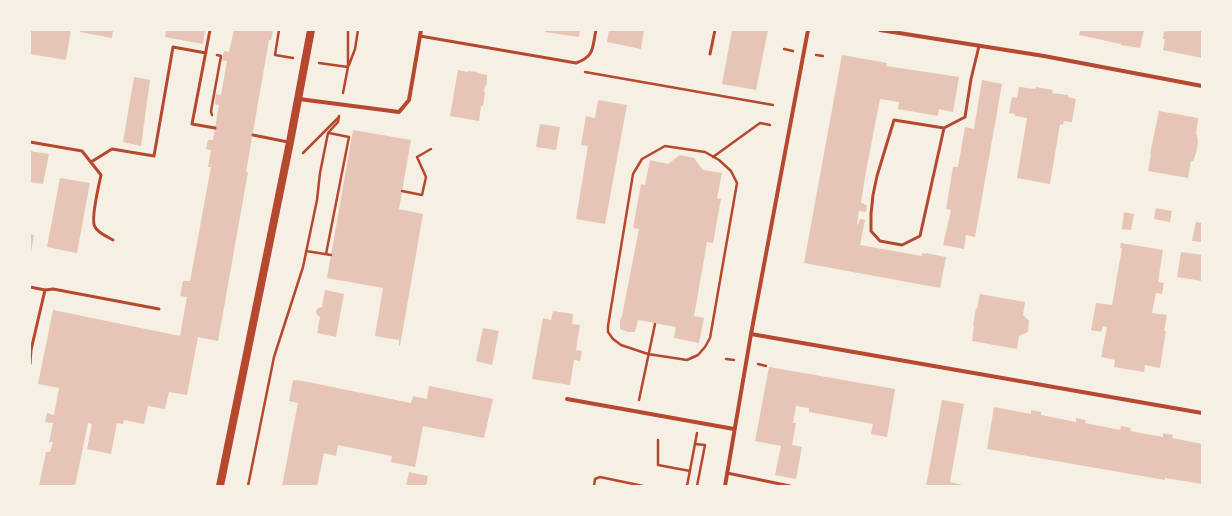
<!DOCTYPE html>
<html>
<head>
<meta charset="utf-8">
<style>
	body { margin:0 }
	#map { position:relative; width:1232px; height:516px; overflow:hidden; background:#f6efe4; font-family:"Nunito Sans",sans-serif }
	canvas { display:block }
	.frame { position:absolute; inset:0; border:31px solid #f6efe4; pointer-events:none }
</style>
</head>
<body>
<div id="map">
<canvas width="1232" height="516"></canvas>
<div class="frame"></div>
</div>
<script>
const c = document.querySelector('canvas').getContext('2d');
c.lineJoin = 'round';
function paint(path, color) {
  c.fillStyle = color;
  c.fill(path, 'evenodd');
}
function trace(path, color, width, dash) {
  c.strokeStyle = color;
  c.lineWidth = width;
  c.lineCap = dash ? 'butt' : 'round';
  c.setLineDash(dash || []);
  c.stroke(path);
}
paint(new Path2D(`
	M30,30H71L66,60L30,54Z
	M81,30H113L112,38L80,32Z
	M166,30H205L203,44L165,37Z
	M234,30H273L271,40H269L246,172H248L218,341L198,337L187,395L169,392L165,409L148,406L144,424L124,420L123,424L117,423L111,454L87,449L92,424L88,423L75,486H39L46,452H50L53,442H49L53,423L45,422L47,413L54,415L59,388L38,384L53,310L180,336L187,297L180,296L183,281H190L211,167H208L211,150L206,149L208,140H213L219,105L215,104L216,94L221,95L227,61L222,60L224,51L229,52Z
	M545,30H580L579,37L545,32Z
	M609,30H644L641,49L607,42Z
	M732,30H768L756,90L722,84Z
	M1080,30H1144L1140,48L1121,45L1123,37L1121,44L1079,35Z
	M1167,30H1202V58L1163,50L1165,39H1163L1164,31L1166,32Z
	M842,55L887,63L886,66L959,77L953,112L939,109L938,116L898,109L899,102L880,99L866,171L861,203L867,205L866,212L859,211L857,224L858,225L860,219L865,220L860,245L922,256V253L926,254V253L946,257L940,288L804,263Z
	M458,70L468,72V71L477,72V73L487,75V84L485,86L484,92H485L483,106H481L479,121L450,116Z
	M134,77L150,80L141,146L123,142Z
	M982,80L1002,84L975,237L966,235L964,249L943,245L951,210L946,209L953,167H958L965,127L974,129Z
	M1019,87L1035,89L1036,87L1053,90L1052,93L1068,95V97L1076,99L1072,122L1064,121L1063,125L1060,124L1050,184L1017,178L1027,118L1015,116V114L1009,113L1012,97L1017,98Z
	M598,100L627,105L605,224L576,219L588,146L581,145L586,116L595,118Z
	M1159,111L1198,118L1196,135H1197L1198,141L1197,149L1195,156L1193,161H1191L1188,178L1148,171L1151,154H1150Z
	M540,124L560,127L556,150L536,147Z
	M353,130L411,140L399,209L423,214L400,346L399,345V340L375,336L383,288L327,278Z
	M30,151L49,154L43,184L30,182Z
	M680,155L694,158L703,170L722,173L717,198L721,199L713,243L707,242L694,316L704,318L699,343L674,338L676,327L638,320L635,332H628L620,329V321L622,316L639,229L633,228L641,184L645,185L650,160L668,164Z
	M60,178L90,183L77,253L47,247Z
	M1156,208L1172,211L1170,222L1154,219Z
	M1124,212L1134,214L1131,230L1122,229Z
	M1196,222L1202,223V242L1192,241Z
	M30,234L34,235L31,252H30Z
	M1121,243L1163,250L1158,282L1164,283L1162,294L1156,293L1152,313L1167,315L1164,331H1166L1160,368L1145,365L1144,372L1114,367L1115,360L1101,357L1107,327L1103,326L1101,332L1091,330L1096,303L1112,305L1122,248H1120Z
	M1181,252L1202,255V281L1177,277Z
	M325,290L344,294L336,337L317,333L320,317L317,315L316,311L318,308L322,307Z
	M980,294L1025,302L1023,315L1029,321L1028,332L1019,336L1017,349L972,341L974,326H973L976,308L977,309Z
	M553,311L573,314L572,324L580,325L576,350L582,351L580,361L574,360L570,385L532,379L543,318L551,320Z
	M483,328L499,331L492,365L476,361Z
	M769,367L895,389L887,437L871,434L873,424L809,412V408L796,406L793,423H796L792,445L802,447L796,479L775,475L781,446L755,441Z
	M293,380L303,381L411,403L413,396L427,399L429,386L493,399L484,438L423,426L415,467L391,462L392,456L338,445L336,456L324,453L317,486H282L298,403L289,401Z
	M942,400L964,404L950,482L967,486H926Z
	M994,407L1031,414V410L1041,412V415L1076,422V418L1086,420L1085,423L1120,430L1121,426L1131,428L1130,431L1163,437V433L1173,435L1172,438L1202,444V484L1165,478V480L987,449Z
	M409,472L428,476L426,486H406Z`), '#e6c5b7');
trace(new Path2D(`
	M279,30L275,55L293,58
	M784,49L793,51
	M816,55L823,56
	M319,63L348,67
	M349,65L355,49L358,30
	M585,72L773,105
	M343,93L348,67V30
	M212,115L211,111L221,56L217,55
	M665,146L705,152L719,160L731,171L737,183L710,338L705,347L698,355L687,360L648,354L621,345L613,339L608,332V326L633,174L642,159Z
	M303,153L339,117
	M713,157L760,123L770,125
	M402,191L422,195L426,177L417,157L431,149
	M306,251L331,255
	M326,254L349,137L329,133
	M726,359L734,360
	M758,364L766,366
	M639,400L655,324
	M658,440V465L690,471
	M695,444L705,445L697,486
	M248,486L274,357L303,267L317,200L320,173L328,133L338,122L339,116
	M594,486L595,479L600,477L643,486
	M687,486L697,433`), '#b5482f', 2.5);
trace(new Path2D(`
	M210,30L192,124L215,128
	M420,36L576,63C595,56 592,48 596,30
	M710,54L715,30
	M944,128L920,236L902,245L880,241L871,231V214L873,195L877,176L894,120L944,128L965,117L971,79L979,46
	M253,135L288,142
	M30,142L82,151L101,175C99,185 90,220 95,227C98,233 106,236 113,240
	M91,162L112,149L154,156L173,47L206,53
	M30,287L45,290L31,350L30,364
	M45,290L53,289L159,309
	M727,473L790,486`), '#b5482f', 3);
trace(new Path2D(`
	M880,30L1044,56L1202,86
	M299,99L399,112L409,100L421,30
	M751,334L1202,413
	M567,399L734,429
	M725,486L751,334L808,30`), '#b5482f', 4);
trace(new Path2D(`
	M220,486L290,142L311,30`), '#b5482f', 8);
</script>
</body>
</html>
